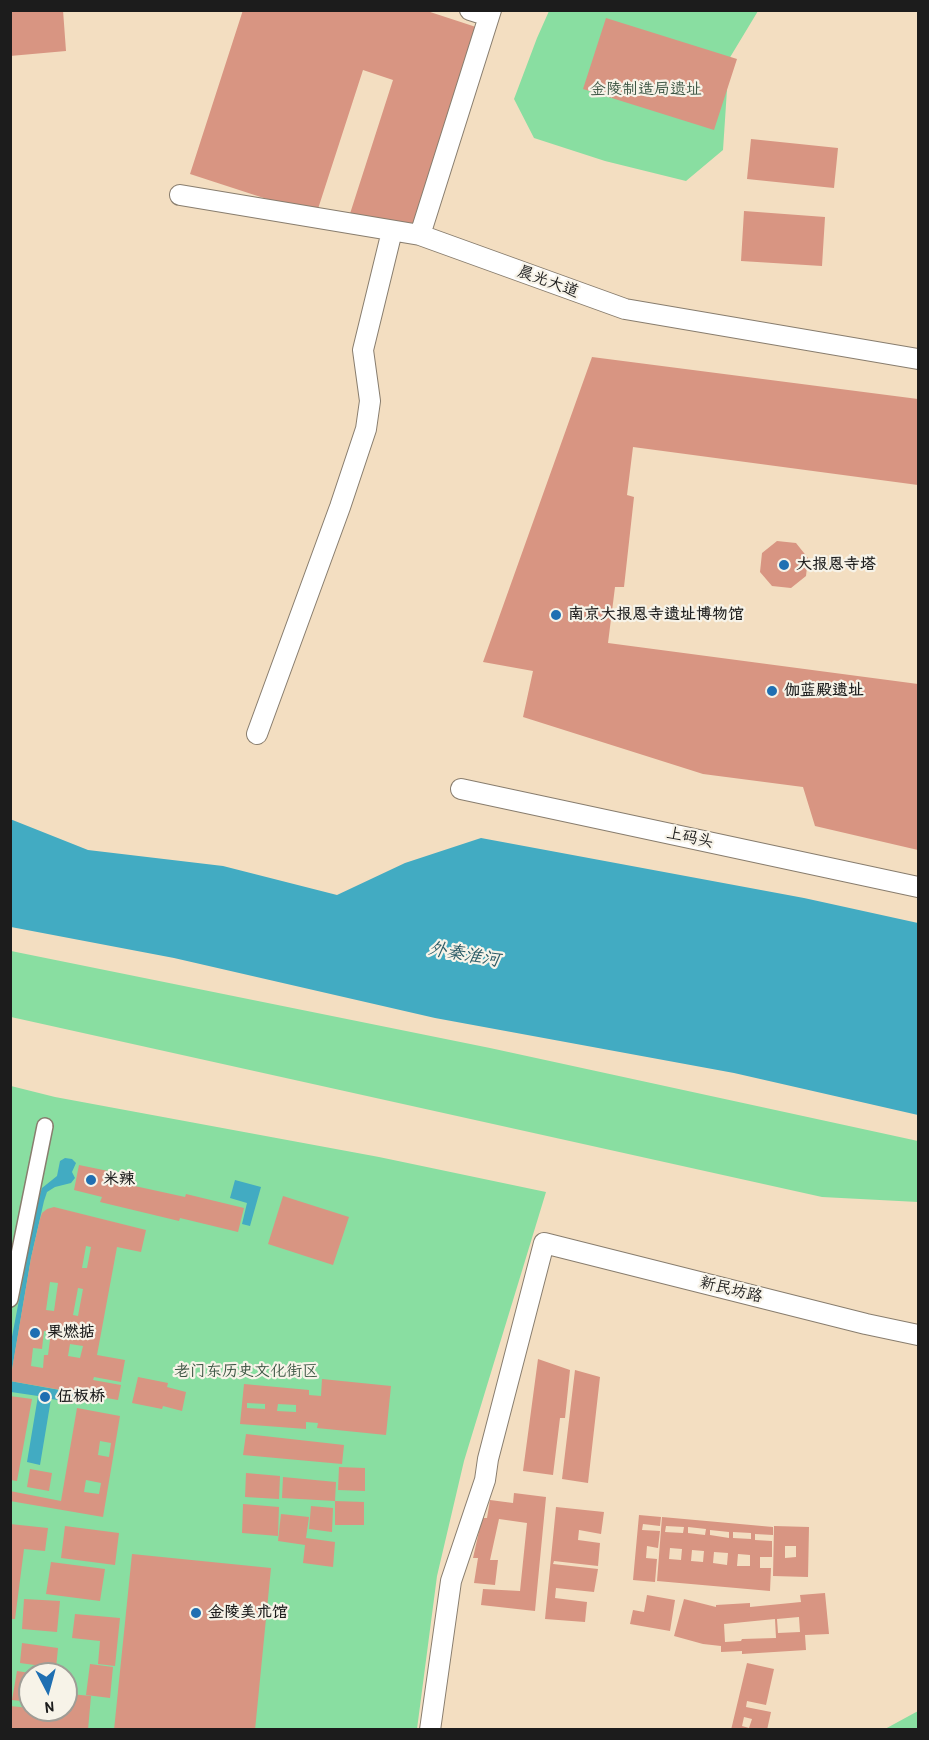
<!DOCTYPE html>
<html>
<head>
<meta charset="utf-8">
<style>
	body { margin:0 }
	#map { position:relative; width:929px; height:1740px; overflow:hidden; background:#f3dec1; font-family:"Patrick Hand",sans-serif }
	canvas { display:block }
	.frame { position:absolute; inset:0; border:12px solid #1c1c1c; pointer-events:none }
	.north { position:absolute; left:18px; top:1662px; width:60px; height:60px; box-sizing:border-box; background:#f7f3e8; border:2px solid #9f9d96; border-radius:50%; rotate:174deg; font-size:16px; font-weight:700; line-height:24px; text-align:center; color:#1c1c1c }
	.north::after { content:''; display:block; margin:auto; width:21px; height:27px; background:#1f6fb2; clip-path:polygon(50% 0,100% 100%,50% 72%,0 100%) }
</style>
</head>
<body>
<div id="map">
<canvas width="929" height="1740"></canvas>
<div class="frame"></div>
<div class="north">N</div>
</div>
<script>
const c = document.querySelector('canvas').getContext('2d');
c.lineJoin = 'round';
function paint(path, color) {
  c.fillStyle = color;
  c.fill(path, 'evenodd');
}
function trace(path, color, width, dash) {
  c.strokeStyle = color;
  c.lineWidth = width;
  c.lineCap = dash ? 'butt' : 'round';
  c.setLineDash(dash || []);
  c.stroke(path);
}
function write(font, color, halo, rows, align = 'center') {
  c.font = font + ' "Patrick Hand","LXGW WenKai TC",sans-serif';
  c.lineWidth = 4.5;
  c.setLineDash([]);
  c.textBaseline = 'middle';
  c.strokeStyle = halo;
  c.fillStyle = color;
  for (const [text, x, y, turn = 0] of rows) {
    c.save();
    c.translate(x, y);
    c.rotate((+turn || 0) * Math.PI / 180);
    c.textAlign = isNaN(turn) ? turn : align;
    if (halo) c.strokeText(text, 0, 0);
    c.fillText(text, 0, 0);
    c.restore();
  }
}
paint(new Path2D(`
	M549,11H758L729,59L723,150L686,181L605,161L534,138L514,99L537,38Z
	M11,951L490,1048L918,1141V1202L822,1197L11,1017Z
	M11,1086L55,1097L379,1157L546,1192L464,1461L437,1576L417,1729L11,1730ZM30,1674H66V1710H30Z
	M918,1711V1729H885Z`), '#89dea1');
paint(new Path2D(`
	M10,819L88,850L223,866L337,895L405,863L481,838L804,898L918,923V1115L734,1073L435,1018L174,958L11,927Z
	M65,1158L72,1159L76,1163L72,1172L75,1178L71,1183L55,1187L47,1192L44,1201L31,1258L11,1376V1342L38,1200L42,1188L57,1176L60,1161Z
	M235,1180L261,1187L250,1226L242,1224L247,1203L230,1198Z
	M10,1381L82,1394L81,1403L51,1399L40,1465L27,1462L38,1396L11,1392Z`), '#42abc2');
paint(new Path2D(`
	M23,10H63L66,51L10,56V12Z
	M243,10H424L479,28L409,243L347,223L393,80L363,70L316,215L190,174Z
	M606,18L737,59L714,130L583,89Z
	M751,139L838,148L834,188L747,179Z
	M744,211L825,217L822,266L741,261Z
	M592,357L918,399V485L633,447L627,495L634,497L624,587H615L608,643L918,684V850L815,826L803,787L703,774L523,717L533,671L483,662Z
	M777,541L796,543L808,558L806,576L791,588L772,586L760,572L762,553Z
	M79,1165L123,1174L121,1183L185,1197L186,1194L244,1208L238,1232L180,1218L179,1221L100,1202L102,1197L74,1190Z
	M283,1196L349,1217L333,1265L268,1244Z
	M54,1207L146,1230L141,1252L117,1247L97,1355L125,1360L121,1382L94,1377L93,1380L121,1385L118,1400L10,1381L31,1258L40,1219L42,1213L47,1209ZM86,1246L91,1247L87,1268H82ZM50,1282L58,1283L54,1311L46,1310ZM78,1288L83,1289L78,1316L73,1315ZM44,1331L51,1332L48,1355H44L43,1368L31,1366L33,1348L42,1349ZM70,1344L83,1346L80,1358L68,1356Z
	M538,1359L570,1370L565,1418H560L553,1475L523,1471Z
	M575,1370L600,1377L588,1483L562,1479Z
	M138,1377L168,1383L167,1387L186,1392L182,1411L163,1406L162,1409L132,1403Z
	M322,1379L391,1386L386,1435L317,1428L318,1423L306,1422V1429L240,1424L244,1384L309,1390V1395L321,1396ZM247,1403L265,1404V1409L247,1408ZM278,1404L296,1405V1412L277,1411Z
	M10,1396L32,1399L17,1481L10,1480Z
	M77,1408L120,1416L103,1517L10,1501V1491L61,1501ZM100,1441L111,1443L109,1457L98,1455ZM86,1480L101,1483L99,1494L84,1492Z
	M246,1434L344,1445L342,1464L243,1455Z
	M339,1467L365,1468V1491L338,1490Z
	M30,1469L52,1473L49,1491L27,1487Z
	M246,1473L280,1476L279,1499L245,1497Z
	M283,1477L336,1482L335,1501L282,1498Z
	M514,1493L546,1497L535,1611L481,1605L483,1589L520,1591L527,1523L499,1519L490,1560H498L495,1585L474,1583L478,1558H473L482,1518H487L490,1500L513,1503Z
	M335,1501L364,1502V1525H335Z
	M243,1504L279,1507L278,1536L242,1533Z
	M311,1506L333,1508L332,1532L309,1529Z
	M556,1507L604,1512L601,1534L579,1530L578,1540L600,1543L598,1566L554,1561L553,1564L598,1569L594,1592L556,1588L555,1598L587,1602L585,1622L545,1619Z
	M281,1514L309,1517L306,1538L335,1542L333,1567L303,1563L305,1545L278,1541Z
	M639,1515L661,1517L660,1526L643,1524L642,1530L660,1531L658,1548L647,1546L646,1558L657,1559L655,1582L633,1580Z
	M662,1517L773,1527V1535L755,1534V1540L772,1541V1557H760V1568H771L770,1591L657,1581ZM666,1526L684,1527L683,1533L665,1532ZM688,1527L706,1529L705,1535L688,1533ZM710,1530L729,1532V1538L710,1535ZM733,1532L751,1533V1539L733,1538ZM670,1548L682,1549L681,1560L669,1559ZM692,1550L704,1551L703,1562L691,1561ZM714,1552L728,1553L727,1565L713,1563ZM738,1554L750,1555V1566H737Z
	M10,1524L48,1528L45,1551L24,1549L15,1619H10Z
	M65,1526L119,1533L115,1565L61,1558Z
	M774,1526L809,1527L808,1577L773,1576ZM785,1546H796V1557L785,1558Z
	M132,1554L271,1568L255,1730H114Z
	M51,1562L105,1569L100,1601L46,1594Z
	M825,1593L829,1634L805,1635L806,1650L742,1654V1651L721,1652V1646L703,1644L674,1636L684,1599L716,1607V1605L750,1603V1607L801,1602L800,1595ZM799,1617L800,1632L778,1633L777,1619ZM775,1619L776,1638L742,1639L741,1641L725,1642L724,1624Z
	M647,1595L675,1600L670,1631L630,1624L633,1610L644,1612Z
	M24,1599L60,1601L57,1632L22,1629Z
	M75,1614L120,1618L115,1666L98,1664L100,1641L72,1638Z
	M22,1643L58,1648L56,1668L20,1663Z
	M747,1663L774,1669L766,1705L747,1701L746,1707L771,1712L767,1730H731ZM744,1717L752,1719L749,1728L742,1726Z
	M90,1664L113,1667L110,1698L86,1695Z
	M17,1671L30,1673V1702L12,1700Z
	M70,1694L91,1696L88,1730H10V1706L30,1708V1710L68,1713Z`), '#d89582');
const pedestrian = new Path2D(`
	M10,1299L45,1126`);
const minor = new Path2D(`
	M470,10L489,16
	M180,195L420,235L625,309L918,359
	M420,235L491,10
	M257,734L340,507L366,429L370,401L363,350L392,231
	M461,789L918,887
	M430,1730L451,1581L485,1480L488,1459L544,1243L866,1324L918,1335`);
trace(pedestrian, '#887d6e', 18);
trace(minor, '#887d6e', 22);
trace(pedestrian, '#fff', 15);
trace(minor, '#fff', 20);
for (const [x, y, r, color] of [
	[784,565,6,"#1f6fb2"],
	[556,615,6,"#1f6fb2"],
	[772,691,6,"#1f6fb2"],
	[91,1180,6,"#1f6fb2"],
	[35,1333,6,"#1f6fb2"],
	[45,1397,6,"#1f6fb2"],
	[196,1613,6,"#1f6fb2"]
]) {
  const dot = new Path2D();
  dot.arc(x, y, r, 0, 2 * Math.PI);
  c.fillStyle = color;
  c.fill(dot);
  trace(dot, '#f7f3e8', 2);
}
write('16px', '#3d5644', '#f7f3e8', [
	["金陵制造局遗址",646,90],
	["老门东历史文化街区",246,1372]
]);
write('16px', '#1c1c1c', '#f7f3e8', [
	["晨光大道",548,282,20],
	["上码头",690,838,12],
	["新民坊路",731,1290,14]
]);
write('bold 16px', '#1c1c1c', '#f7f3e8', [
	["大报恩寺塔",796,565],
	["南京大报恩寺遗址博物馆",568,615],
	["伽蓝殿遗址",784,691],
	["米辣",103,1180],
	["果燃掂",47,1333],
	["伍板桥",57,1397],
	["金陵美术馆",208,1613]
], 'left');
write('italic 18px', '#2d5c67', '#f7f3e8', [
	["外秦淮河",464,955,10]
]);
</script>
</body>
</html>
